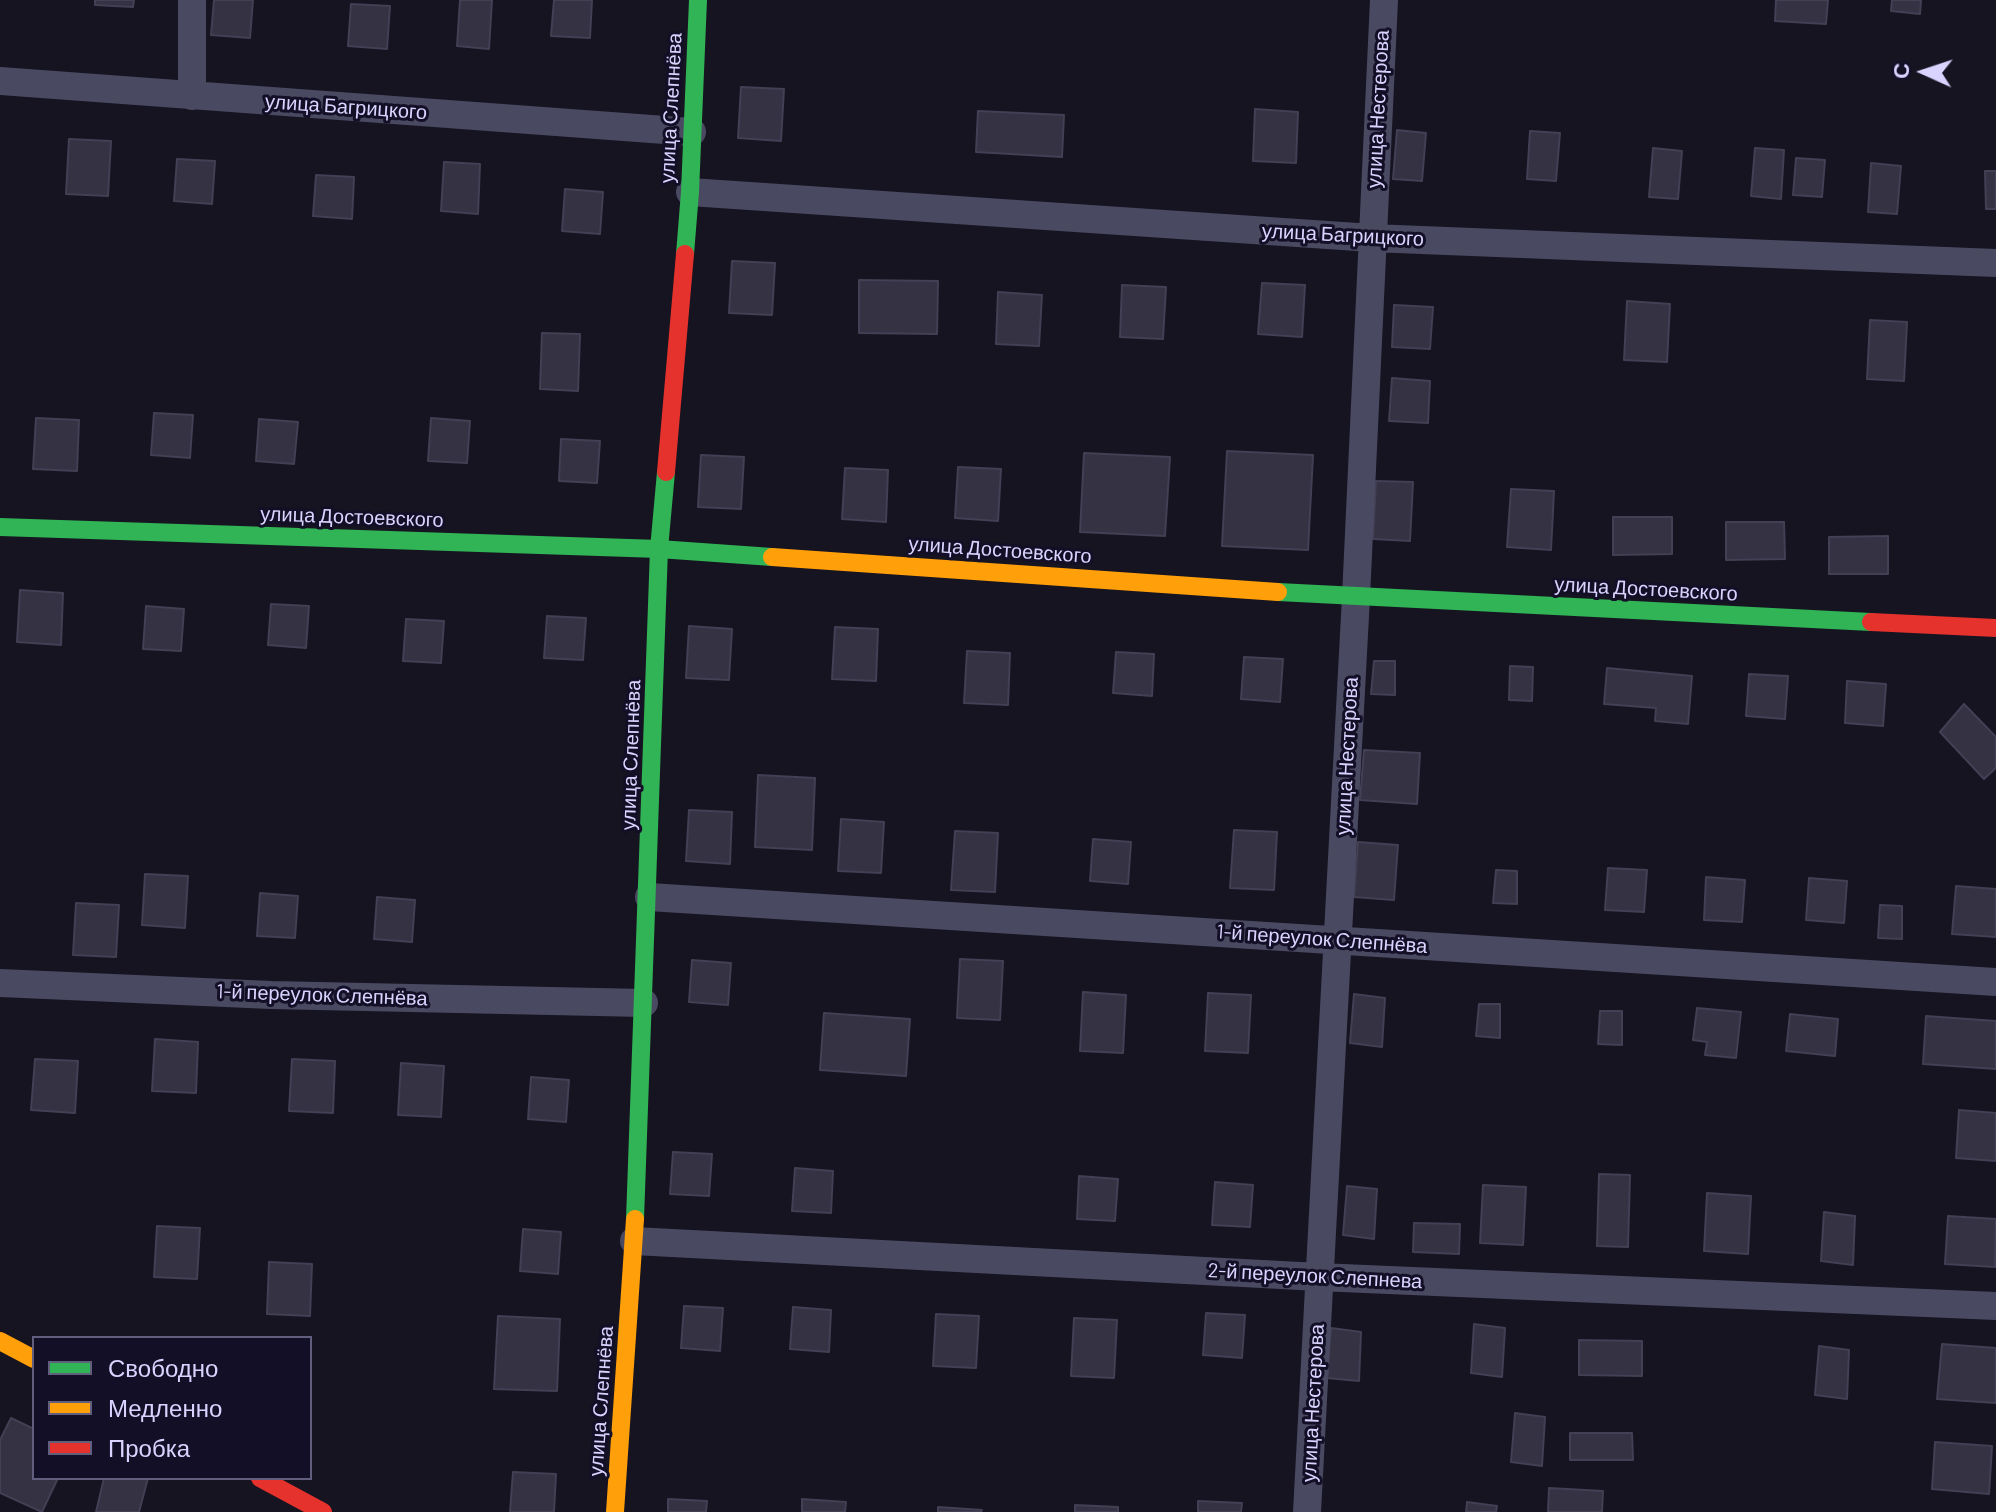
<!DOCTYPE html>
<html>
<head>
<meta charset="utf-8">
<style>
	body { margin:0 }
	#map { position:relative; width:1996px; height:1512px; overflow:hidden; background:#161421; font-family:Barlow,sans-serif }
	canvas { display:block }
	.legend { position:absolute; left:32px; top:1336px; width:280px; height:144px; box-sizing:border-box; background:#130f26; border:2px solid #625e7d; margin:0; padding:10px 14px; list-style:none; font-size:24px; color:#d9d4ff }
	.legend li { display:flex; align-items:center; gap:16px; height:40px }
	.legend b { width:40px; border:2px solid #625e7d }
	.north { position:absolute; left:1884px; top:32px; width:80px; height:80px; -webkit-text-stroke:6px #130f26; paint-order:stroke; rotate:273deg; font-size:22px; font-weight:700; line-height:32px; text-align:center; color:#d9d4ff }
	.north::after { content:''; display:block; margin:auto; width:28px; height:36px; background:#d9d4ff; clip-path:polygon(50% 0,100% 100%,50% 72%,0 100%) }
</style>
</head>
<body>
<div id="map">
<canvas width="1996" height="1512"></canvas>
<ul class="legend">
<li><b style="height:10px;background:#30b455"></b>Свободно</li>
<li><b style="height:10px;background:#ff9f0a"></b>Медленно</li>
<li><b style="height:10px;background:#e5322d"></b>Пробка</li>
</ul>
<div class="north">С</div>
</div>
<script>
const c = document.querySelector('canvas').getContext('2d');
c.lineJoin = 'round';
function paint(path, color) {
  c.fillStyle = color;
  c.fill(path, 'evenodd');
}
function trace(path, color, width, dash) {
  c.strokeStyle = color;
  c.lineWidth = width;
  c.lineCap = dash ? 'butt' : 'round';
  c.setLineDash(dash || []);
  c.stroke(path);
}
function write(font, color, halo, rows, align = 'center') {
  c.font = font + ' Barlow,sans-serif';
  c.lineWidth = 6;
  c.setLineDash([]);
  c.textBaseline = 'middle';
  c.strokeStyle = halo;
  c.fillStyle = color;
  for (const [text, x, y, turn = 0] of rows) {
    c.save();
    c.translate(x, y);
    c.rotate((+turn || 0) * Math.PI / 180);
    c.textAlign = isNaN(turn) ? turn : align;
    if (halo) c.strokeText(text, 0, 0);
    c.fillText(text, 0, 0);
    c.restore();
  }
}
const building = new Path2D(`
	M95,0H134L133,7L95,5Z
	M214,0H253L250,38L211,35Z
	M460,0H492L489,49L457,46Z
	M554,0H592L590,38L551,36Z
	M1776,0H1828L1826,24L1775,21Z
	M1892,0H1921L1920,14L1891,11Z
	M351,4L390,6L387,49L348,46Z
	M741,87L784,89L781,141L738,138Z
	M1255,109L1298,112L1296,163L1253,161Z
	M978,111L1064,115L1062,157L976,152Z
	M1397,130L1426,133L1422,181L1393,179Z
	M1530,131L1560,133L1556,181L1527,179Z
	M69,139L111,141L108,196L66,194Z
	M1653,148L1682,151L1678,199L1649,197Z
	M1755,148L1784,150L1781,199L1751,196Z
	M1796,158L1825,160L1822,197L1793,195Z
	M177,159L215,161L212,204L174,201Z
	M444,162L480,164L478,214L441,211Z
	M1871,163L1901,166L1897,214L1868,212Z
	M1985,171H1996V209H1986Z
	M316,175L354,177L352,219L313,216Z
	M565,189L603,192L600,234L562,231Z
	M732,261L775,263L772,315L729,313Z
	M859,280L938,281L937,334L859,333Z
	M1262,283L1305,285L1302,337L1258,334Z
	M1122,285L1166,287L1163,339L1120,337Z
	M998,292L1042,295L1039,346L996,344Z
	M1627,301L1670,304L1667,362L1624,360Z
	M1394,305L1433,307L1430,349L1392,347Z
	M1870,320L1907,322L1904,381L1867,379Z
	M542,333L580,334L578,391L540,389Z
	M1392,378L1430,381L1428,423L1389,421Z
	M154,413L193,415L190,458L151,455Z
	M36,418L79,420L77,471L33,469Z
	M431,418L470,421L467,463L428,461Z
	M259,419L298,422L294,464L256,461Z
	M561,439L600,441L597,483L559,481Z
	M1227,451L1313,455L1308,550L1222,546Z
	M1084,453L1170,457L1165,536L1080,532Z
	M701,455L744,457L741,509L698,507Z
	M958,467L1001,469L998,521L955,518Z
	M845,468L888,470L886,522L842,519Z
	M1376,481L1413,482L1410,541L1373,539Z
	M1511,489L1554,491L1551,550L1507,547Z
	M1613,517H1672V554L1613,555Z
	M1726,522H1784L1785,559L1726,560Z
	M1888,536V574H1829V537Z
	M20,590L63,593L61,645L17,642Z
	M271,604L309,606L306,648L268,645Z
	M146,606L184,609L181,651L143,649Z
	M547,616L586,618L583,660L544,658Z
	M406,619L444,621L441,663L403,661Z
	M689,626L732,629L729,680L686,678Z
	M835,627L878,629L876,681L832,679Z
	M967,651L1010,653L1008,705L964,703Z
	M1116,652L1154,654L1152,696L1113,693Z
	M1244,657L1283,659L1280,702L1241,699Z
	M1374,661H1395V695L1371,694Z
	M1510,666L1533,667L1532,701L1509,700Z
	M1607,668L1692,676L1688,724L1655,721L1656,708L1604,704Z
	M1749,674L1788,676L1785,719L1746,716Z
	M1847,681L1886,684L1883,726L1845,723Z
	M1964,704L1996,737V768L1984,779L1940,732Z
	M1364,750L1420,753L1417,804L1360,800Z
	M758,775L815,778L812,850L755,847Z
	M689,810L732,812L730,864L686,861Z
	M841,819L884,822L881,873L838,871Z
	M1234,830L1277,832L1274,890L1230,888Z
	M955,831L998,833L995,892L951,890Z
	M1093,839L1131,842L1128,884L1090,881Z
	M1358,842L1398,845L1394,900L1354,897Z
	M1608,868L1647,870L1644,912L1605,910Z
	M1496,870L1517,871V904L1493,903Z
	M145,874L188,876L185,928L142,925Z
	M1706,877L1745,880L1742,922L1704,920Z
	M1809,878L1847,881L1844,923L1806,920Z
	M1956,886L1996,889V937L1952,934Z
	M260,893L298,896L295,938L257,936Z
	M377,897L415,900L412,942L374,939Z
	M76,903L119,905L116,957L73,955Z
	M1880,905L1902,906V939L1878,938Z
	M960,959L1003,961L1000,1020L957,1018Z
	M692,960L731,963L728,1005L689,1002Z
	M1083,992L1126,995L1123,1053L1080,1051Z
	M1208,993L1251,995L1248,1053L1205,1051Z
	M1354,994L1385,998L1382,1047L1350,1043Z
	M1479,1004H1500V1038L1476,1036Z
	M1697,1008L1741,1012L1736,1058L1705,1055L1707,1042L1693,1040Z
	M1600,1011H1622V1045L1598,1044Z
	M824,1013L910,1019L906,1076L820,1070Z
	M1790,1014L1838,1019L1835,1056L1786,1051Z
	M1926,1016L1996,1021V1069L1923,1064Z
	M155,1039L198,1042L196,1093L152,1091Z
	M35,1059L78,1061L75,1113L31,1110Z
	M292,1059L335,1061L333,1113L289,1111Z
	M401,1063L444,1066L441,1117L398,1115Z
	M531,1077L569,1080L566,1122L528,1119Z
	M1959,1110L1996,1113V1161L1956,1158Z
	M673,1152L712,1154L709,1196L670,1194Z
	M795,1168L833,1171L831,1213L792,1211Z
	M1599,1174L1630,1175L1628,1247L1597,1246Z
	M1079,1176L1118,1179L1115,1221L1077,1219Z
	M1215,1182L1253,1185L1250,1227L1212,1225Z
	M1483,1185L1526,1187L1523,1245L1480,1243Z
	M1347,1186L1377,1189L1374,1239L1343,1235Z
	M1707,1193L1751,1196L1748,1254L1704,1251Z
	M1824,1212L1855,1216L1853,1265L1821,1261Z
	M1948,1216L1996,1219L1995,1267L1945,1264Z
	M1414,1223L1460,1224L1459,1254L1413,1252Z
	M157,1226L200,1228L197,1279L154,1277Z
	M523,1229L561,1232L558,1274L520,1271Z
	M269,1262L312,1264L310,1316L267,1314Z
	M684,1306L723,1308L720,1351L681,1348Z
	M793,1307L831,1310L829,1352L790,1349Z
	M1206,1313L1245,1315L1242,1358L1203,1355Z
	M936,1314L979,1316L976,1368L933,1366Z
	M498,1316L560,1319L557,1391L494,1389Z
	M1074,1318L1117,1320L1114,1378L1071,1376Z
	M1474,1324L1505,1328L1502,1377L1471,1373Z
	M1331,1328L1361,1332L1359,1381L1327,1378Z
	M1579,1340L1642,1341V1376L1579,1375Z
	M1942,1344L1996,1348V1403L1937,1399Z
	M1819,1346L1849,1350L1847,1399L1815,1395Z
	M1515,1413L1545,1417L1542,1466L1511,1462Z
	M11,1418L34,1429V1478H58L42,1512L0,1493V1440Z
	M1570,1433H1632L1633,1460H1570Z
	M1935,1442L1992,1446L1989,1494L1932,1489Z
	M513,1472L556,1474L554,1512H510Z
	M104,1478H148L139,1512H96Z
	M1549,1488L1603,1491L1602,1512H1548Z
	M668,1499L707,1501L706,1512H668Z
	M802,1499L846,1502L845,1512H802Z
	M1198,1501L1242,1503L1241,1512H1198Z
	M1467,1502L1497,1506L1496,1512H1466Z
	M1075,1505L1118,1507V1512H1075Z
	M938,1507L982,1510L981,1512H938Z`);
paint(building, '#343243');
trace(building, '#433f54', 2);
trace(new Path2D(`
	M0,81L692,132
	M192,96V0
	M690,192L1372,238L1996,263
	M649,897L1996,982
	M0,983L271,995L644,1003
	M634,1241L1319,1277L1996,1306
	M1307,1512L1356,597L1384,0`), '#4a4962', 28);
trace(new Path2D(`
	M685,254L690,192L698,0
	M0,527L659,549L772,557
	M1278,592L1871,622
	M635,1219L659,549L666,472`), '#30b455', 18);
trace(new Path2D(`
	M772,557L1278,592
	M0,1341L34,1359
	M615,1512L635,1219`), '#ff9f0a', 18);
trace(new Path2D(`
	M666,472L685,254
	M1871,622L1996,628
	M260,1478L323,1512`), '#e5322d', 18);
write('20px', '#d9d4ff', '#130f26', [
	["улица Багрицкого",346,107,4],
	["улица Слепнёва",671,108,-87],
	["улица Нестерова",1378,109,-87],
	["улица Багрицкого",1343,235,3],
	["улица Достоевского",352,517,2],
	["улица Достоевского",1000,550,4],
	["улица Достоевского",1646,589,3],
	["улица Слепнёва",631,755,-88],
	["улица Нестерова",1347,756,-87],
	["1-й переулок Слепнёва",1322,939,4],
	["1-й переулок Слепнёва",322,995,2],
	["2-й переулок Слепнева",1315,1276,3],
	["улица Слепнёва",601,1401,-86],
	["улица Нестерова",1313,1403,-87]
]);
</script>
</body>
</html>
